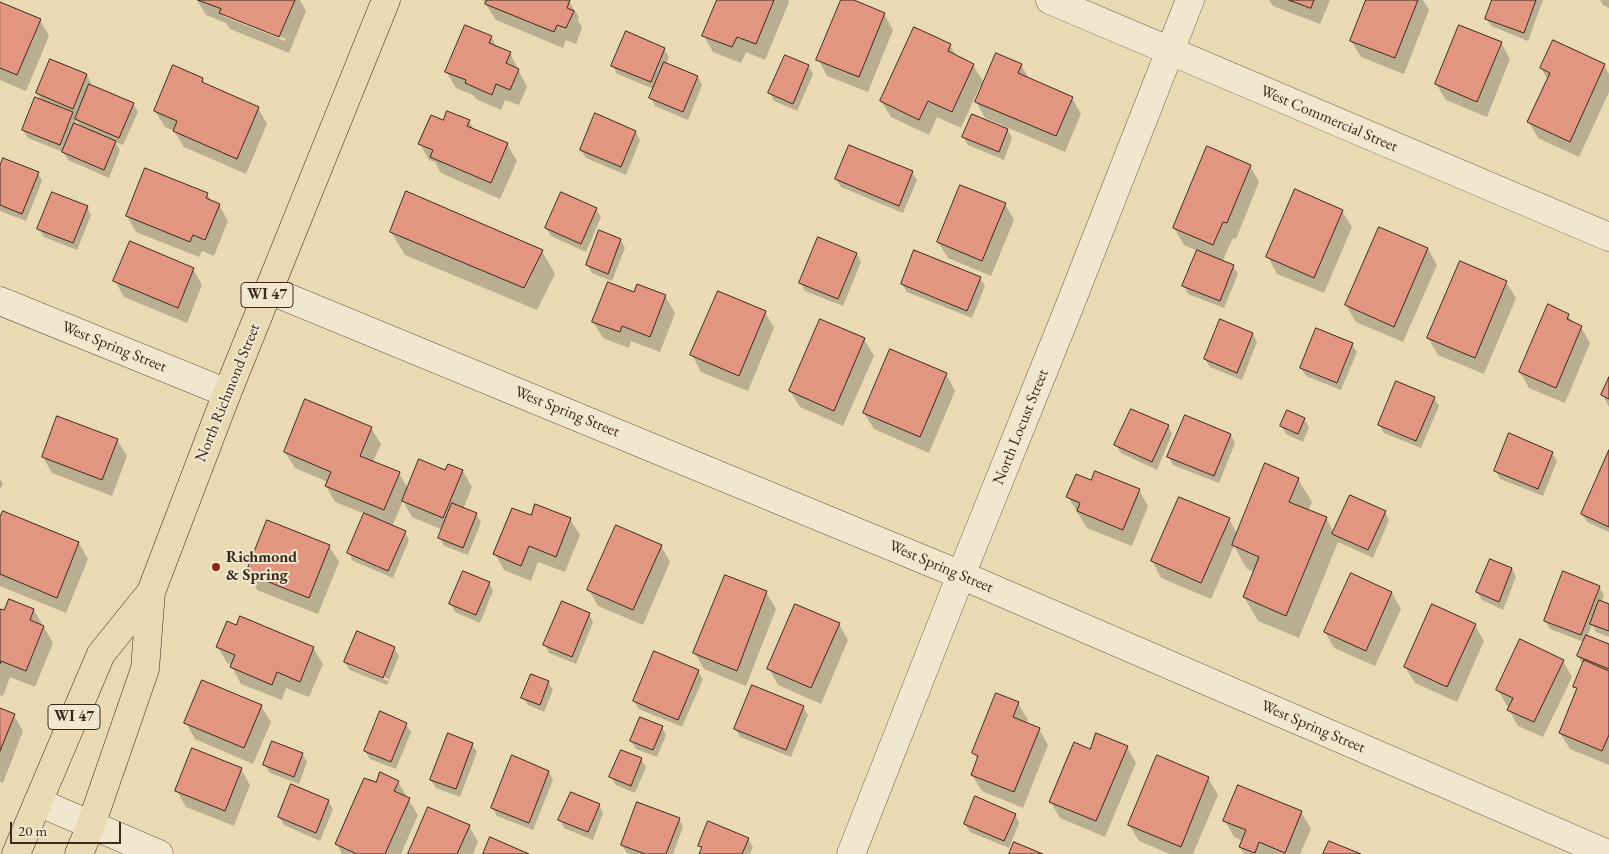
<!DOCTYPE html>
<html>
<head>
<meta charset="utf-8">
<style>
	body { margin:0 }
	#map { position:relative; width:1609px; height:854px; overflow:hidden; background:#e9dab4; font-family:"EB Garamond",serif }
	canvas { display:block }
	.scale { position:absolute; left:10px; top:822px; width:111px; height:22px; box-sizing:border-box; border:2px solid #3d281d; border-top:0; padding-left:6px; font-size:15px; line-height:18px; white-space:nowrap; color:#3d281d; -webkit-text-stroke:4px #f1e7ce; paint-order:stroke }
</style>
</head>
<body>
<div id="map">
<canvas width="1609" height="854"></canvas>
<div class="scale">20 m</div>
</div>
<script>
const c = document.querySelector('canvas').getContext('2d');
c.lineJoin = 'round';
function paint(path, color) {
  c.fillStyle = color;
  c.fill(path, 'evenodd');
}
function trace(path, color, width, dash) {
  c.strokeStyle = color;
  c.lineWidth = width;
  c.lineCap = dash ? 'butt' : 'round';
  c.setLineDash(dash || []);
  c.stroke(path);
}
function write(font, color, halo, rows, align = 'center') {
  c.font = font + ' "EB Garamond",serif';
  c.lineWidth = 4;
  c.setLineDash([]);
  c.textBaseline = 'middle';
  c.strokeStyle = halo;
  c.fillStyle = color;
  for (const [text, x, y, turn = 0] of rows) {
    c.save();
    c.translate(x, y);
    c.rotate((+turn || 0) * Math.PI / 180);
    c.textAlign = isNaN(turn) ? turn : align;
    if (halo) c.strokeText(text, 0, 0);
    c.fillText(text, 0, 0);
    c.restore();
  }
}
paint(new Path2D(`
	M197,0H300L306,11L289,53L230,29L226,23L206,15ZM223,13L286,39L285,41L223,16Z
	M483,0H568L579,17L578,20L582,28L576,44L566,40L563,48L496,20Z
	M718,0H788L789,2L765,60L746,52L741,63L713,52L704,36Z
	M842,0H851L884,14L893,30L868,92L827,76L818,59Z
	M1269,0H1330L1320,24L1273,6Z
	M1367,0H1423L1429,10L1404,74L1361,57L1351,41Z
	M1493,0H1543L1528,41L1491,26L1486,18Z
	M1600,0H1609V8L1603,5Z
	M0,3L40,20L49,36L26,91L0,80Z
	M465,26L491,37L497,47L510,53L527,87L519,105L505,100L501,110L476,99L473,95L456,88L446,71Z
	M1501,43L1510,59L1487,117L1446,100L1436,84Z
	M950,45L957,57L973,65L984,83L1021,65L1030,80L1072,98L1081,114L1065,152L985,118L976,102L983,87L980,86L961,128L937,117L929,135L891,117L881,101Z
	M664,49L669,57L666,64L698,77L702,85L688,120L655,106L651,98L654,89L617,74L613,66Z
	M50,61L87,75L91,83L90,86L133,104L138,112L123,145L115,142L120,150L109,178L68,160L63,152L28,138L23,130L42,101L37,93ZM77,120L81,128L75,125Z
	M1604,65L1609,74V92L1579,157L1538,138L1529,122L1548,80L1541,68Z
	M808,66L813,74L797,111L774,101L770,93Z
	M202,79L205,84L258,108L267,124L246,174L184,147L174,131L165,127L155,111Z
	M469,121L474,130L507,144L517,161L500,199L441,173L435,162L429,160L420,144L444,122Z
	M1006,127L1012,138L1004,160L968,145L963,137L1005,129Z
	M636,132L640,140L626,175L586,158L581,150Z
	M1250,166L1259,182L1236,239L1233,238L1222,262L1233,266L1238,274L1224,308L1188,294L1184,286L1198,251L1184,245L1174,228Z
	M0,169L38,173L42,181L26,221L0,211Z
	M912,172L917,180L903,213L841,187L836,179Z
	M207,194L211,201L219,205L228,221L214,256L202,251L199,257L136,232L127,216Z
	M1005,204L1014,220L991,276L948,258L938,242Z
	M87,207L91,215L77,250L44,237L39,229Z
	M596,209L601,217L586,252L551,236L546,228Z
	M1342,211L1352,227L1324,293L1277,274L1268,257Z
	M391,232L542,251L555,274L537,310L405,255Z
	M600,232L621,240L625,248L612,281L592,273L587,265Z
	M1428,249L1437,265L1403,342L1356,322L1346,305Z
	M857,254L861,262L843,306L805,291L801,283Z
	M193,269L202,285L187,323L124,297L115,281Z
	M980,278L985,286L972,318L907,292L902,284Z
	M1506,282L1516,298L1484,374L1438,355L1428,338Z
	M634,293L665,296L675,313L660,352L631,341L629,348L603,338L593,322Z
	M765,312L774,328L748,391L701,372L692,355Z
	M1568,315L1574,324L1581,327L1590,343L1565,403L1529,388L1520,372Z
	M1221,321L1253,334L1257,342L1242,380L1210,367L1205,359Z
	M864,339L874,356L843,426L800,407L790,391Z
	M1352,344L1357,352L1341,390L1306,376L1301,368Z
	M946,374L955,391L929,453L874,429L864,413Z
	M1609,380V407L1603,395Z
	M1434,398L1439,406L1421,448L1384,433L1379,425Z
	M1186,416L1231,435L1235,443L1219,483L1173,465L1169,457Z
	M1304,419L1309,427L1303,442L1286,434L1281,426Z
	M1168,426L1172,434L1157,470L1121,453L1116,445Z
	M371,428L381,444L373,462L399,473L408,489L446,472L463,471L472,487L463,509L476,514L481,522L468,555L444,546L440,538L443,530L412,517L403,501L392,527L405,532L409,540L393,578L353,561L349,553L365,514L335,502L326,486L328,482L295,468L285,452Z
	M117,440L127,456L112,496L52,473L43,457Z
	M1552,453L1557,461L1543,496L1500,479L1496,471Z
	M1609,453V532L1587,522L1582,514Z
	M0,479L3,483L0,490Z
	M1298,479L1312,502L1308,511L1326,518L1334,533L1385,512L1389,520L1373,558L1338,542L1299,638L1258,621L1244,597L1255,572L1247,569L1234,546L1211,599L1161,578L1152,561L1229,519L1238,535Z
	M1139,490L1148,506L1132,546L1087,528L1068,497Z
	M531,517L570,519L580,535L565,572L538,562L531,581L504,570L495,554Z
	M0,520L79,543L88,559L66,613L0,586Z
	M329,546L339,562L318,614L257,590L247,573Z
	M661,546L670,562L643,625L598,606L589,590Z
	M1490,561L1512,569L1516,577L1503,610L1482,600L1477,592Z
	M489,583L493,591L480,623L455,612L451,604Z
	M1599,587L1604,595L1601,602L1609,605V637L1596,632L1592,625L1587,637L1609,646V765L1570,749L1560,733L1578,692L1575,687L1583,665L1578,656L1584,642L1550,629L1545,621Z
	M766,592L776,609L746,686L704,669L695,653Z
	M1392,593L1401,609L1375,666L1334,648L1325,632Z
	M0,610H34L53,643L35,687L10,677L3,696L0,695Z
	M589,614L593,622L576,664L549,653L545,645Z
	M839,624L848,640L821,704L778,685L769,669Z
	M1475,625L1484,641L1457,702L1415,683L1405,667Z
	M218,647L313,648L323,664L309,697L286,688L282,700L241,684L232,667V665L227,663Z
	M394,648L399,656L387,685L350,670L345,662ZM350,663L389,679L388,681L350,666Z
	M1563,661L1572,677L1543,737L1518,726L1509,710L1510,707L1507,706L1498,690Z
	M698,671L703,679L682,727L639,709L634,701Z
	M548,682L553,690L544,712L528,705L523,697Z
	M1018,703L1028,720L1026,723L1039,729L1048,745L1023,808L982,791L972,775L978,760L974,753Z
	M261,706L271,722L253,764L195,739L186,723Z
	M803,707L808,715L791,757L740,737L736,729Z
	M0,709L14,715L23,731L3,783L0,782Z
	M406,724L411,732L396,769L370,759L365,751Z
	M662,727L666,735L657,757L636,749L631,741Z
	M472,744L477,752L460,797L436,788L431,780Z
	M1127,747L1136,763L1105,837L1060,818L1051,802L1091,750Z
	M302,754L307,762L299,784L270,773L265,765Z
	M513,757L549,772L553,780L533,830L497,816L492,808Z
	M641,759L646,767L635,793L616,785L611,777Z
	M241,769L250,785L234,826L186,807L177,791Z
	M1208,778L1218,795L1193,854H1170L1139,841L1129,825Z
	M398,782L418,815L401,854H342L337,844L376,784Z
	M328,801L333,809L320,841L284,825L279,817Z
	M599,805L603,813L593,840L564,828L560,820Z
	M1301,812L1311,829L1300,854H1244L1240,847L1243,841L1234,837L1225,821Z
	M1015,814L1019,823L1009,848L970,832L965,824Z
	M679,819L683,827L673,854H630L627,853L622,845Z
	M469,826L478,842L473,854H409Z
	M748,839L753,847L750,854H700L702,850L700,846Z`), '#0003');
const building = new Path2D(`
	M198,0H295L279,37L219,13L221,9Z
	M487,0H570L567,8L574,11L566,28L557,25L554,32L485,4Z
	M717,0H774L756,44L737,37L732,47L702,36Z
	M841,0H854L885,13L859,77L816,60Z
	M1289,0H1314L1311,8Z
	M1366,0H1418L1395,58L1350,41Z
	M1492,0H1536L1524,33L1485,19Z
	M0,2L41,19L17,75L0,68Z
	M465,25L492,36L489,43L511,52L506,63L519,69L510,90L496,84L492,95L465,83L466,80L445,72Z
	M1459,25L1502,42L1477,102L1435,84Z
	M914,27L951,44L948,51L974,64L952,112L928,101L919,120L880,101Z
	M626,31L665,48L651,82L611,66Z
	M1553,40L1605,64L1570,142L1527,122L1550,73L1540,68Z
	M996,53L1022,64L1018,73L1073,97L1056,136L975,102Z
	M785,55L809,65L793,104L768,93Z
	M50,59L87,74L73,109L36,93Z
	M664,62L698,76L683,112L649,98Z
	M173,65L203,78L202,82L259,107L237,159L173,131L177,121L154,111Z
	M89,84L134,103L119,138L75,119Z
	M35,97L73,112L60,145L22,130Z
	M447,111L470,120L467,126L508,143L491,183L430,157L433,150L418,144L431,115L443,120Z
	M595,113L636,131L621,167L580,150Z
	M972,114L1008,129L999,152L962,137Z
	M74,123L116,141L104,170L62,152Z
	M849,145L913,171L899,206L835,179Z
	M1207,146L1251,165L1227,223L1223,222L1213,245L1173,228Z
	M3,158L39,172L22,214L0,205V166Z
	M145,168L208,193L206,198L220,204L205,240L193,235L190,242L126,216Z
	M960,185L1006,203L982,261L937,242Z
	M1295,189L1343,210L1314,278L1266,257Z
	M406,191L543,250L524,288L390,232Z
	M52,192L88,206L73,243L37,229Z
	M561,192L597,208L581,244L545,228Z
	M1379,227L1428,248L1394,327L1345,305Z
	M599,230L621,239L608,274L586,265Z
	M818,237L857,253L838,299L799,283Z
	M130,241L194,268L178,308L113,281Z
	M914,250L981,277L967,311L901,284Z
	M1197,250L1234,265L1220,301L1182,286Z
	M1460,261L1507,281L1475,358L1427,338Z
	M608,282L634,292L637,284L666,295L650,337L622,326L620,332L592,322Z
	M718,291L766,311L739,376L690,355Z
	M1548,304L1569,314L1567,319L1582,326L1556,388L1519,372Z
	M820,319L865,338L834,411L789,391Z
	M1220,319L1253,333L1237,373L1204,359Z
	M1316,328L1353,343L1337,383L1300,368Z
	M890,349L947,373L920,437L863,413Z
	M1609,377V399L1601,395Z
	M1396,381L1435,397L1416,441L1378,425Z
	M305,399L372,427L360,456L400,472L384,510L325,486L331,472L284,452Z
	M1131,409L1169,425L1152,462L1114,445Z
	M1287,410L1305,418L1298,434L1280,426Z
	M1185,415L1231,434L1214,476L1167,457Z
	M57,416L118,439L102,480L42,457Z
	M1509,433L1553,452L1538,489L1494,471Z
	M1609,450V527L1581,514Z
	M419,459L445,470L448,464L463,470L443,518L402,501Z
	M1265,463L1299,478L1289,502L1327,517L1286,616L1243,597L1259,557L1232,545Z
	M1095,471L1140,489L1123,530L1077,511L1080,503L1066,497L1076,474L1091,480Z
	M1350,495L1386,511L1368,550L1332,534Z
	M1179,497L1230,518L1201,583L1151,561Z
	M452,503L477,513L463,548L438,538Z
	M535,504L571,518L556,557L529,546L521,566L493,554L512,508L531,515Z
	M3,511L79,542L57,598L0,574V517Z
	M364,513L406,531L388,571L347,553Z
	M267,520L330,545L309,598L246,573Z
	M616,525L662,545L633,610L587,590Z
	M1490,559L1512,568L1499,602L1476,592Z
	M463,571L490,582L476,615L449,604Z
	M1563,571L1600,586L1581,635L1544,621Z
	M1351,573L1392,592L1366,651L1324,632Z
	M725,575L767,591L737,671L693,653Z
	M9,599L34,609L30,620L44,626L26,671L1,661L0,664V609L4,610Z
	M1599,600L1609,604V631L1590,624Z
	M562,601L590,613L572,657L543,645Z
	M795,604L840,623L811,688L767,669Z
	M1432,604L1476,624L1447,687L1404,667Z
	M240,616L314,647L300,682L277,672L272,685L230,667L235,655L216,647L227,621L236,625Z
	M357,631L395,647L383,678L344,662Z
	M1586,635L1609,644V669L1577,656Z
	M1520,639L1564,660L1534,722L1507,710L1513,698L1496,690Z
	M654,651L699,670L678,720L633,701Z
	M1584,660L1609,671V735L1602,751L1559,733L1577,688L1573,687Z
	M531,674L549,681L540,705L521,698Z
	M202,680L262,705L244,748L184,723Z
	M752,685L804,706L786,750L734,729Z
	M996,693L1019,702L1013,717L1040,728L1014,792L971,775L978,756L972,753Z
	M0,708L15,714L0,751Z
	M380,711L407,723L391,762L364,751Z
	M640,717L663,726L653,750L630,741Z
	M448,733L473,743L456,789L430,780Z
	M1096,733L1128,746L1096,821L1049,802L1074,742L1090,749Z
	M272,741L303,753L294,777L263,765Z
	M192,748L242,768L225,811L175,791Z
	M621,750L642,758L631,786L609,777Z
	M512,755L549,771L529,823L491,808Z
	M1157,755L1209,777L1181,847L1128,825Z
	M380,772L399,781L394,791L410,798L385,854H357L335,844L364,778L376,782Z
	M291,784L329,800L316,833L278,817Z
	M1238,785L1302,811L1285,853L1259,842L1255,853L1239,847L1246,830L1223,821Z
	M571,792L600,804L588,832L558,820Z
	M975,796L1016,814L1004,841L964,824Z
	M637,802L680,818L666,854H645L621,845Z
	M428,807L470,825L457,854H408Z
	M708,821L749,838L742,854H699L702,847L698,846Z
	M490,837L529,854H483Z
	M1329,841L1361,854H1323Z
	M1014,842L1043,854H1009Z`);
paint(building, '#e29681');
trace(building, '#3d281d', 1);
const minor = new Path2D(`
	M1050,0L1609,237
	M269,290L961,575L1608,854
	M0,301L227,393
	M38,802L159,854
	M851,854L961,575L1066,315L1190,0`);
const primary = new Path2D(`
	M16,854L101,654L151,592
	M79,854L91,825L145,669L151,592L227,393L386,0`);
trace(minor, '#685443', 29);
trace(primary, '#3d281d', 29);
trace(minor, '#f1e7ce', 28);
trace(primary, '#e9dab4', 28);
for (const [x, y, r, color] of [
	[216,567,5,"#8f2418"]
]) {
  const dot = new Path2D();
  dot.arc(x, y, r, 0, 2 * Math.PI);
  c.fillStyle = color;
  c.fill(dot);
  trace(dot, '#f1e7ce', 2);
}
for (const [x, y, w] of [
	[267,295,52],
	[74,717,52]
]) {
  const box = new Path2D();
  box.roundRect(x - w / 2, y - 12.5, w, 25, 4);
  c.fillStyle = '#f1e7ce';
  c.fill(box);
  trace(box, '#3d281d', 1);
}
write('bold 15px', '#3d281d', null, [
	["WI 47",267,295],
	["WI 47",74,717]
]);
write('16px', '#3d281d', '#f1e7ce', [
	["West Commercial Street",1329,119,23],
	["West Spring Street",114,347,22],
	["North Richmond Street",228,393,-68],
	["West Spring Street",567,412,22],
	["North Locust Street",1021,427,-68],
	["West Spring Street",941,567,23],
	["West Spring Street",1313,727,23]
]);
write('bold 16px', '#3d281d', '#f1e7ce', [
	["Richmond",226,558],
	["& Spring",226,576]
], 'left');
</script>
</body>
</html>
